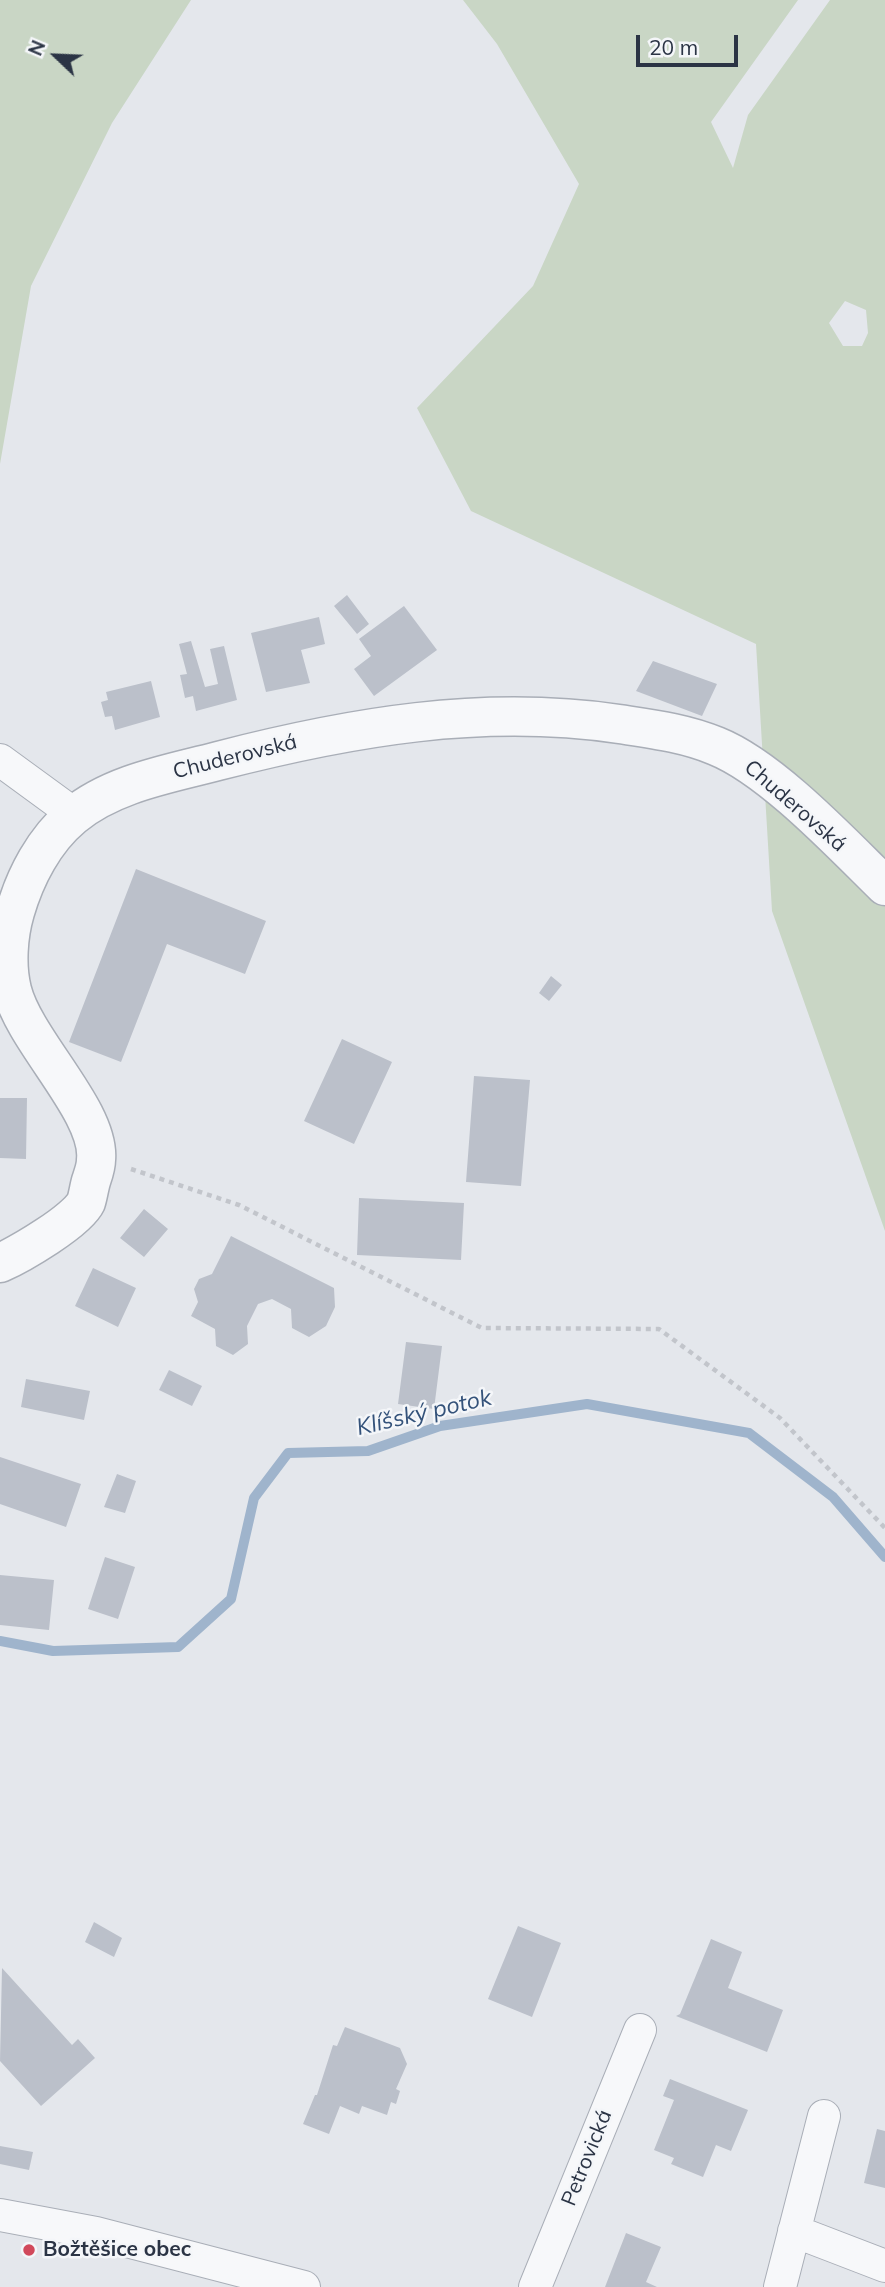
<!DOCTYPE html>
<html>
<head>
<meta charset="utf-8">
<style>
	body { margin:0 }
	#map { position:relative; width:885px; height:2287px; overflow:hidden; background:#e4e7ec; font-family:Mulish,sans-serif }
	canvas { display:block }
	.north { position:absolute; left:21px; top:21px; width:70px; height:70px; -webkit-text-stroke:5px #f4f6f9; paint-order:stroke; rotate:293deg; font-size:19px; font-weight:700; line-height:28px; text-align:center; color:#2b3445 }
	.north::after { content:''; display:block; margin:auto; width:24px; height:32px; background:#2b3445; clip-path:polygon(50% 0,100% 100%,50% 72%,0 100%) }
	.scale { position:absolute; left:636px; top:35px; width:102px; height:32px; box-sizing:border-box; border:4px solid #2b3445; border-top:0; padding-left:9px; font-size:21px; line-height:24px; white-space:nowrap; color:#2b3445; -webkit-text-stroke:5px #f4f6f9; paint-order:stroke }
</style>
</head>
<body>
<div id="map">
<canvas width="885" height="2287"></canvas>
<div class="north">N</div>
<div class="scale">20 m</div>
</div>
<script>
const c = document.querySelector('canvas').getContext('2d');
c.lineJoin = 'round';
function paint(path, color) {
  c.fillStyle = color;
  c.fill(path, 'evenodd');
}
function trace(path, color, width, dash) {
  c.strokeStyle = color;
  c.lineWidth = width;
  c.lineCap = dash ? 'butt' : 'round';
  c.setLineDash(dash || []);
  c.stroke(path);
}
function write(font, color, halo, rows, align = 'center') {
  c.font = font + ' Mulish,sans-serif';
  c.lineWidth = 5;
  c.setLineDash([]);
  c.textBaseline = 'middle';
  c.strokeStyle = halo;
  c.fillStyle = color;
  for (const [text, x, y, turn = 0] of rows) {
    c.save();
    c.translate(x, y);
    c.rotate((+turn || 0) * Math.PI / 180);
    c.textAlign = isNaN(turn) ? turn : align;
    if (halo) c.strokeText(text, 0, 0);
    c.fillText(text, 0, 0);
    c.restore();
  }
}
paint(new Path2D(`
	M0,0H191L112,123L31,286L0,464Z
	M463,0H798L711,122L733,168L748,115L830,0H885V1231L772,911L756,644L471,511L417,408L533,286L579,184L497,44ZM845,301L866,310L868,333L862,346H843L829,323Z`), '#c9d6c5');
trace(new Path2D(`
	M0,1641L53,1651L178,1647L231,1599L254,1498L288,1453L368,1451L440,1426L587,1404L749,1433L833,1497L885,1557`), '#9fb4cc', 10);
paint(new Path2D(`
	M347,595L369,624L357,634L334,606Z
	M404,606L437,650L374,696L354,669L371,656L359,639Z
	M319,617L325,644L301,650L310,683L266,692L251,633Z
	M191,641L205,687L218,684L210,649L224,646L237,700L196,711L193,696L185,698L180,675L187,674L179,644Z
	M653,661L717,684L702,716L636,691Z
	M151,681L160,717L115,730L112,716L105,717L101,702L108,700L106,692Z
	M136,869L266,921L245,974L167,944L121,1062L69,1042Z
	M551,976L562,985L549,1001L539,993Z
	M342,1039L392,1062L354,1144L304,1121Z
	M474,1076L530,1080L521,1186L466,1182Z
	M0,1098H27L26,1159L0,1158Z
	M359,1198L464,1203L461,1260L357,1255Z
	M144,1209L168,1229L144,1257L120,1238Z
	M231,1236L334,1288L335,1307L326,1326L309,1337L292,1328L291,1309L272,1299L258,1304L247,1326L248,1344L233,1355L216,1346L215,1329L191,1316L198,1302L194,1289L199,1279L212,1274Z
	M93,1268L136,1288L118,1327L75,1306Z
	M406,1342L442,1346L434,1409L398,1404Z
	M169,1370L202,1386L192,1406L159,1390Z
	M26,1379L90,1391L84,1420L21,1407Z
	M0,1457L81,1484L66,1527L0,1504Z
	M117,1474L136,1481L125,1513L104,1507Z
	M105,1557L135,1567L118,1619L88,1609Z
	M0,1575L54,1580L49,1630L0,1625Z
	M94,1922L122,1938L114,1957L85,1942Z
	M518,1926L561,1943L532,2017L488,1999Z
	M711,1939L742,1952L728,1988L783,2010L767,2052L676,2016L680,2014Z
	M2,1968L72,2045L78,2039L95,2058L41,2106L0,2061Z
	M345,2027L400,2048L407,2064L396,2089L400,2091L396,2104L391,2102L387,2115L362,2106L359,2114L340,2106L329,2134L303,2124L315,2095H317L333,2045L337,2046Z
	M670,2079L748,2110L731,2151L716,2145L703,2177L671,2164L674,2158L654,2150L674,2100L663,2096Z
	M877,2129L885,2131V2188L864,2183Z
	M0,2146L33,2152L29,2170L0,2164Z
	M626,2233L661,2247L646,2282L657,2287H605Z`), '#bbc0ca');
const minor = new Path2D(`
	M0,760L74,814
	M0,2215L96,2233L304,2287
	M794,2231L885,2266
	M535,2287L640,2030
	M780,2287L824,2116`);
const tertiary = new Path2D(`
	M0,1263C20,1254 77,1221 86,1202C88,1196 89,1188 91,1181C93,1175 96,1167 96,1160C101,1112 25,1042 12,990C6,966 8,936 15,912C25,877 44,840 73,816C113,783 169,774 218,761C350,727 482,704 619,724C652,729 685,733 716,746C771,768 841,843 885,886`);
trace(minor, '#a9aeb7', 34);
trace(tertiary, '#a9aeb7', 41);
trace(new Path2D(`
	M131,1169L239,1205L482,1328L659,1329L780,1418L885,1528`), '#c2c5cb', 4.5, [5, 5]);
trace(minor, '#f7f8fa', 32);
trace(tertiary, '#f7f8fa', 38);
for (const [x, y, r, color] of [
	[29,2250,7,"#d1495b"]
]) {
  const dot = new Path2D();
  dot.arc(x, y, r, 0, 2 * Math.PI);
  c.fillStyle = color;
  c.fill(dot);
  trace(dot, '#f4f6f9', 2.5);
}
write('21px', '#2b3445', '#f4f6f9', [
	["Chuderovská",235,757,-14],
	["Chuderovská",795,806,41],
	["Petrovická",587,2158,-68]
]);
write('bold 21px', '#2b3445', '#f4f6f9', [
	["Božtěšice obec",43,2250]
], 'left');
write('italic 23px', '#34527a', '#f4f6f9', [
	["Klíšský potok",424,1413,-13]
]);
</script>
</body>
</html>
